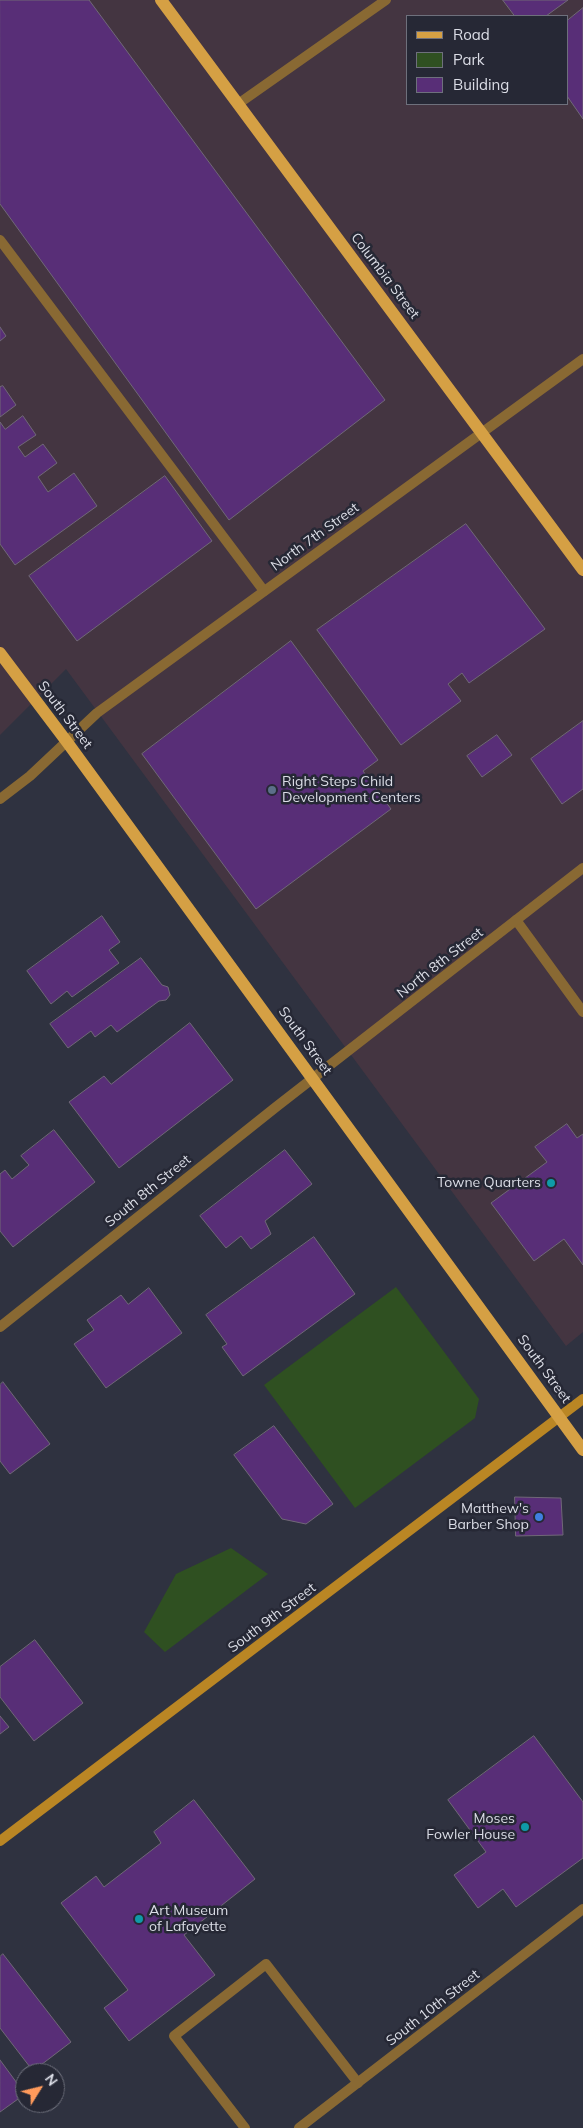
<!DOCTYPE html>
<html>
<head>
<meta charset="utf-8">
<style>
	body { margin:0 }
	#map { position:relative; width:583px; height:2128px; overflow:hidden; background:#2f3240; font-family:Mulish,sans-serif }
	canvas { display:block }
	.legend { position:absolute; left:406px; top:15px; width:162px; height:90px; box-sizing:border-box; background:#262835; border:1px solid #6e707c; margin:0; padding:6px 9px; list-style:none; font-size:15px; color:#dbdde6 }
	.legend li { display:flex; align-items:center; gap:10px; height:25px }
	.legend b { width:25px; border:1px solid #6e707c }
	.north { position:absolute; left:15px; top:2063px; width:50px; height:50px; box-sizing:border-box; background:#262835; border:1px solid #6e707c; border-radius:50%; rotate:54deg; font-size:14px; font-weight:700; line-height:20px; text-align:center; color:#dbdde6 }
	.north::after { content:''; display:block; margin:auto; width:18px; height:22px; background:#ff9a5b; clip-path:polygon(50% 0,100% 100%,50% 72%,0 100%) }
</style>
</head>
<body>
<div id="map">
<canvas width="583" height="2128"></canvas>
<ul class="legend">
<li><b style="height:6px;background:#d5a044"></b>Road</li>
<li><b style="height:14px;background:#2f5021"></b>Park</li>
<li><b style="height:14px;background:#582e77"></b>Building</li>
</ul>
<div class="north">N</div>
</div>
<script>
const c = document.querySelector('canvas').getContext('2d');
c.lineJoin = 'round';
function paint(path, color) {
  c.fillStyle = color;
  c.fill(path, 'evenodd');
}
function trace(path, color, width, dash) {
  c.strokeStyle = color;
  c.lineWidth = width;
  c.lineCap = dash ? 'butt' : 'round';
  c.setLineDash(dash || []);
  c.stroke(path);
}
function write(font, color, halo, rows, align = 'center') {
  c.font = font + ' Mulish,sans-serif';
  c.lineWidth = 5;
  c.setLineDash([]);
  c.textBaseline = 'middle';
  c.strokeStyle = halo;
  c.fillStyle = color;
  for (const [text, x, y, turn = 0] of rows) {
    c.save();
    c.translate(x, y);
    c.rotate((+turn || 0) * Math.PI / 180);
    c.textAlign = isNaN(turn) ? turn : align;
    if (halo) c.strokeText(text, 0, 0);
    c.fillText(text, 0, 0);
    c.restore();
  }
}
paint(new Path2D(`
	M0,0H583V1332L566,1346L66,669L0,735ZM407,16H567V104H407Z`), '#443541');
paint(new Path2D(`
	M396,1287L479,1399L475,1418L355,1508L264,1385Z
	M231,1548L268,1574L165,1652L144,1632L176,1574Z`), '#2f5021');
const building = new Path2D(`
	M0,0H89L385,400L229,520L0,204Z
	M503,0H568L546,16H515Z
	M583,8V119L567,96V21Z
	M0,327L6,336L0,341Z
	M3,386L16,405L0,417V387Z
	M23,416L36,435L18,447L25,457L43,444L57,463L38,477L48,492L74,473L97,506L15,565L0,544V422L5,429Z
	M165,476L212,541L77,641L29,576Z
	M466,524L545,629L469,683L462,673L448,684L461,701L401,745L317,630Z
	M291,641L378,760L363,771L391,809L256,909L142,754Z
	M583,721V789L562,804L531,759Z
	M497,735L512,755L482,777L467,756Z
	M102,916L120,942L109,950L119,963L72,997L67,991L51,1004L27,971Z
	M141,958L162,985L168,987L170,995L166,1000L159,1001L117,1032L111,1025L95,1037L91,1031L68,1048L50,1024Z
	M190,1023L233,1080L119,1168L69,1102L104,1076L111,1084Z
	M567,1124L577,1138L583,1134V1265L564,1239L534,1261L491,1203L547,1162L535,1147Z
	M54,1130L95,1182L13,1247L0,1231V1174L5,1170L12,1179L29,1165L21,1156Z
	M285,1150L312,1184L265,1221L271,1234L251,1249L241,1236L226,1248L200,1216Z
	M314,1237L355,1294L243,1376L222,1347L227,1344L206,1315Z
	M149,1288L182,1333L106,1388L74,1344L94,1330L87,1320L121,1295L128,1304Z
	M3,1382L50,1444L10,1474L0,1461V1385Z
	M274,1426L333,1504L306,1524L282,1519L234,1455Z
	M515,1497L561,1498L563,1535L516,1536Z
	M35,1640L83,1703L34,1741L0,1697V1667Z
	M0,1716L9,1727L0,1734Z
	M534,1736L583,1802V1858L516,1907L503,1889L478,1908L454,1875L486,1852L448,1800Z
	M194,1800L255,1879L184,1935L215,1975L129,2041L104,2008L128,1990L61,1903L96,1876L104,1887L161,1843L154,1832Z
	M3,1954L71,2042L33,2071L0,2028V1957Z
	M0,2060L25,2094L0,2112Z`);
paint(building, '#582e77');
trace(building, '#706877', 1);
trace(new Path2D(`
	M238,104L386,0
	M0,240L264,591
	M516,920L583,1012
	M245,2128L174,2036L266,1964L358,2083`), '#896933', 10);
trace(new Path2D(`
	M0,799L30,776L97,713L583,359
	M0,1327L276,1107L583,868
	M299,2128L583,1909`), '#896933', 10);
trace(new Path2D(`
	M0,1841L583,1399`), '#ba8624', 10);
trace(new Path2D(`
	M161,0L583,570
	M0,653L67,742L583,1450`), '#d5a044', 12);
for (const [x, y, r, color] of [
	[272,790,5,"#5c6f8a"],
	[551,1183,5,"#0f9aa8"],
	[539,1517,5,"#3f7fe0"],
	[525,1827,5,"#0f9aa8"],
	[139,1919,5,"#0f9aa8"]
]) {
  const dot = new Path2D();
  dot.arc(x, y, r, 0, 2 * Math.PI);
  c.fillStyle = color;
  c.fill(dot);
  trace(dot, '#262835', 2);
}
write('14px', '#dbdde6', '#262835', [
	["Columbia Street",385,276,53],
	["North 7th Street",315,537,-36],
	["South Street",65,715,53],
	["North 8th Street",440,963,-38],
	["South Street",305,1041,54],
	["South 8th Street",148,1191,-39],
	["South Street",544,1369,54],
	["South 9th Street",272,1618,-37],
	["South 10th Street",433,2008,-38]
]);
write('14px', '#dbdde6', '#262835', [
	["Right Steps Child",282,782,"left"],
	["Development Centers",282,798,"left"],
	["Towne Quarters",541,1183],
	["Matthew's",529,1509],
	["Barber Shop",529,1525],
	["Moses",515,1819],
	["Fowler House",515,1835],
	["Art Museum",149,1911,"left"],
	["of Lafayette",149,1927,"left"]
], 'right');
</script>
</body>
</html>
